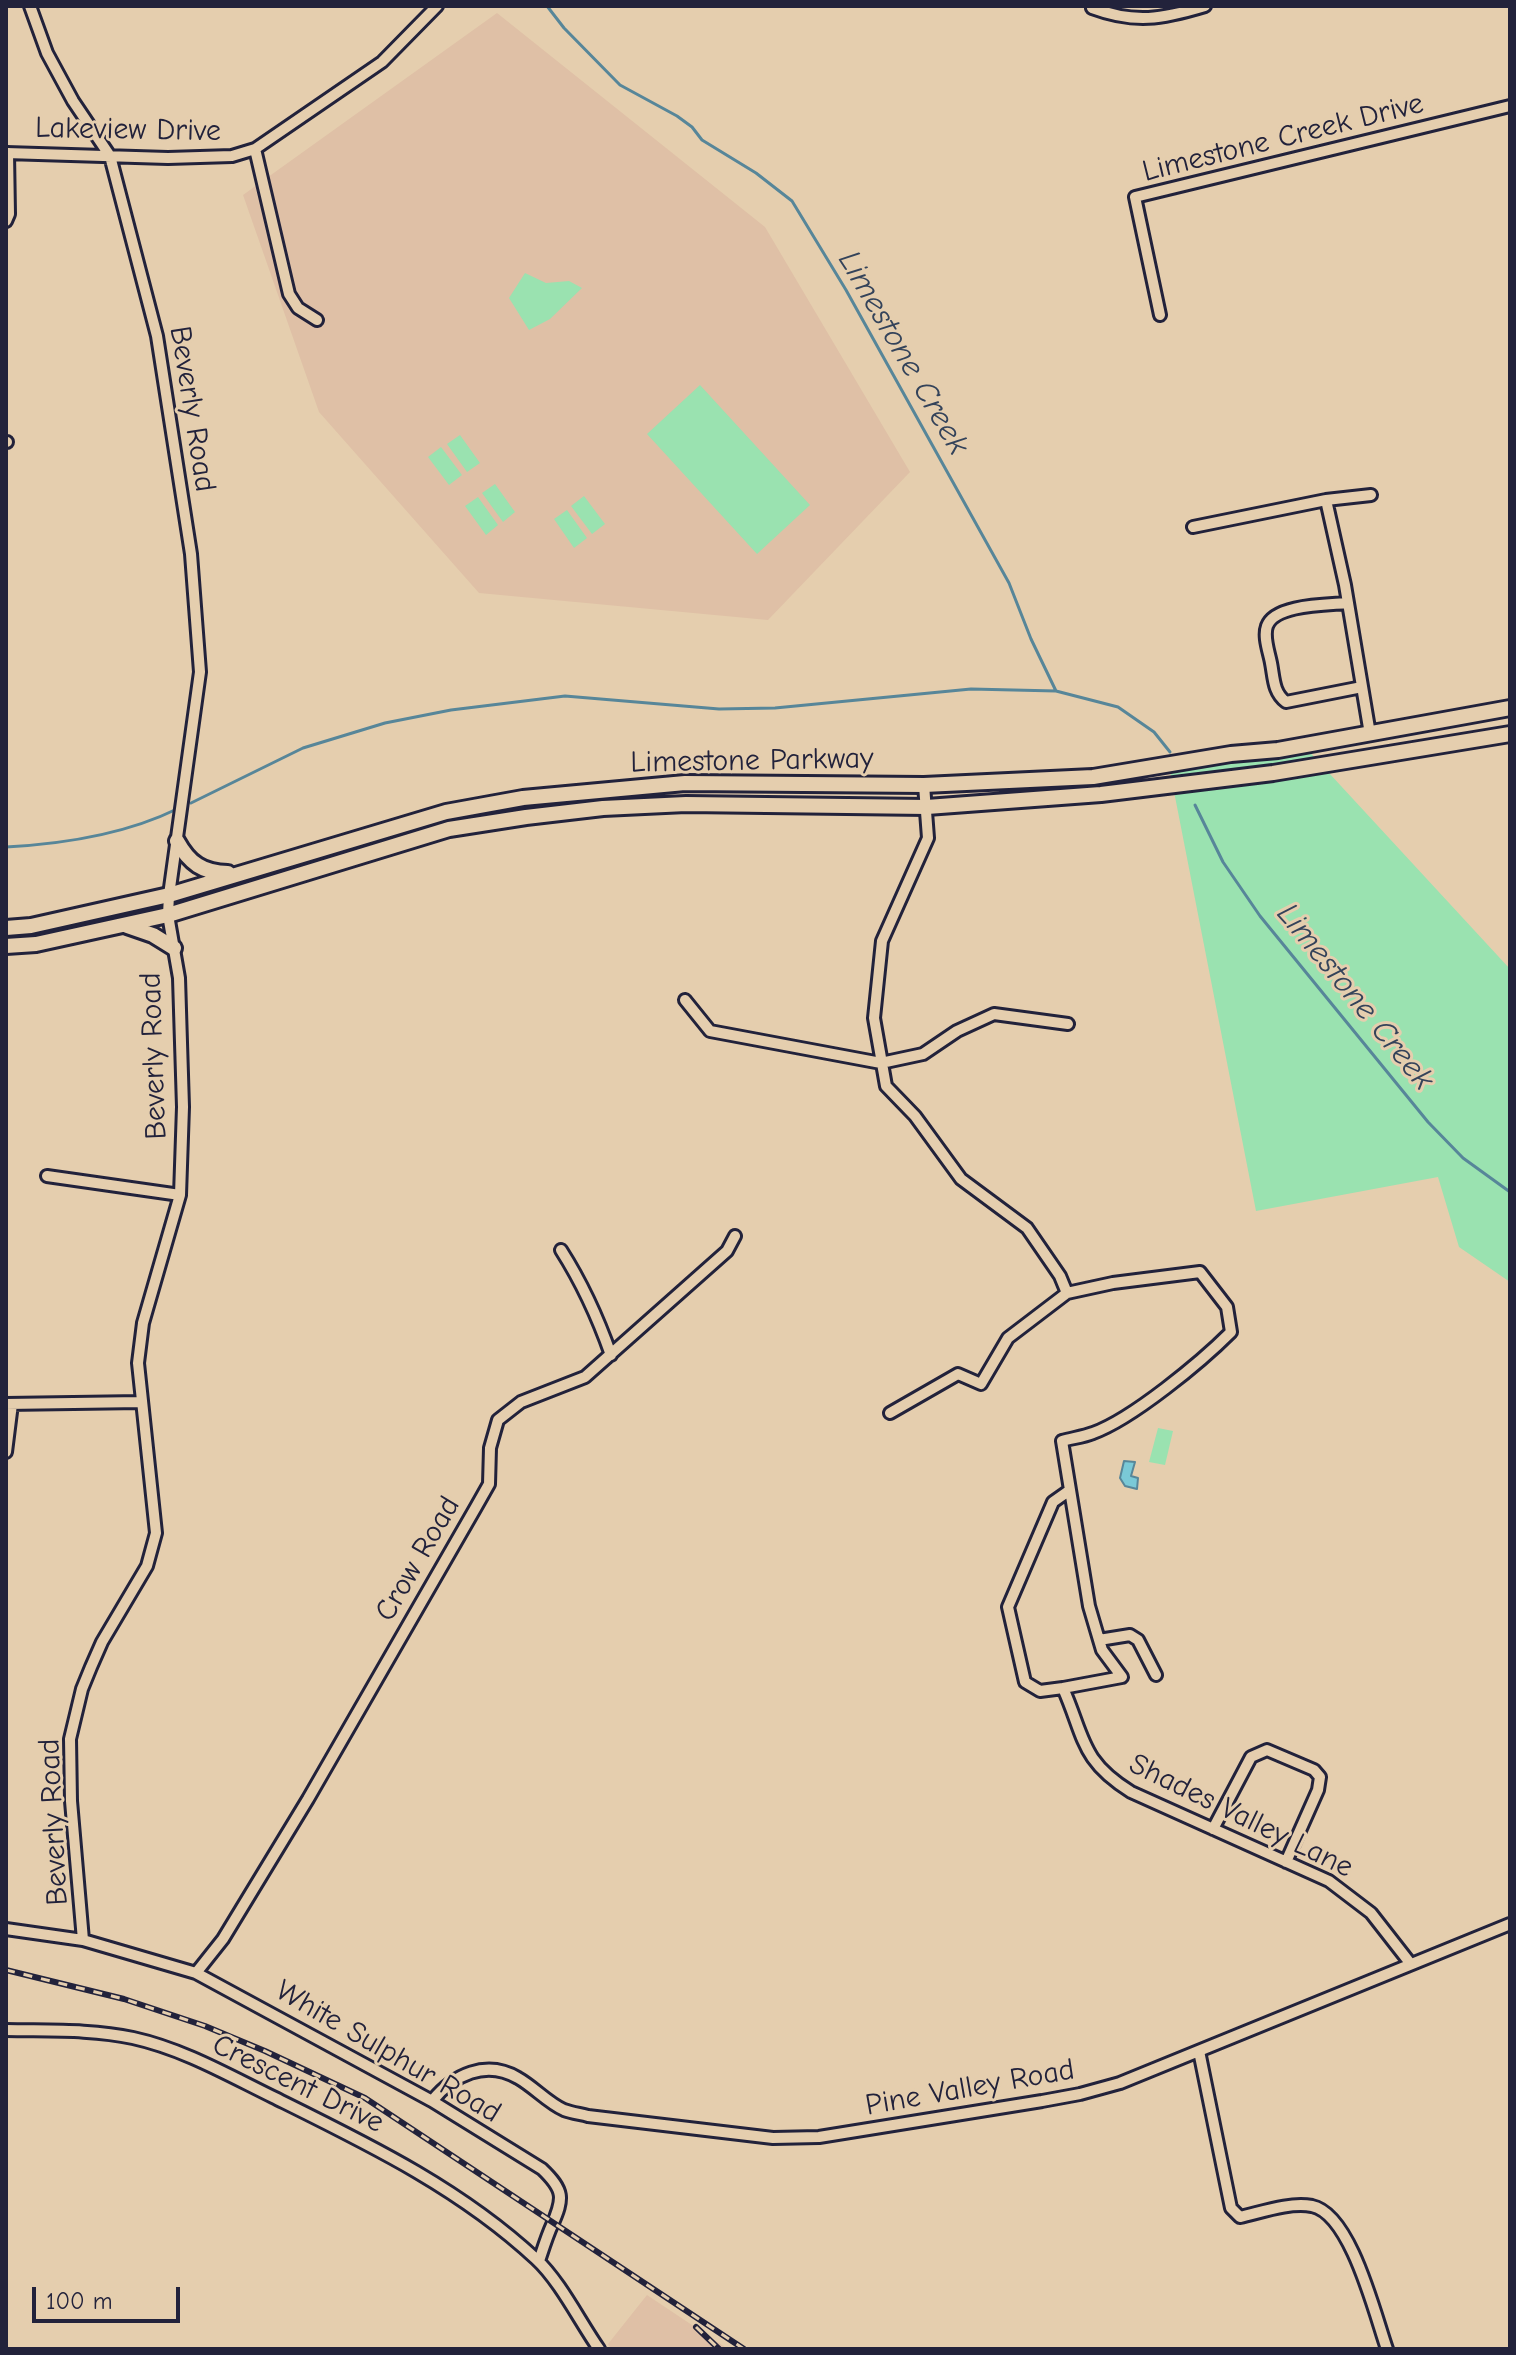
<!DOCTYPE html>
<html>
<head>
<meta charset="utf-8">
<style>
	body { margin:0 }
	#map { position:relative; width:1516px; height:2355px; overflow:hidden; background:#e5ceae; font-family:"Comic Neue",sans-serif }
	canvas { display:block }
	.frame { position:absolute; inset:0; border:8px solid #22223b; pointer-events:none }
	.scale { position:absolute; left:32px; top:2287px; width:148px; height:36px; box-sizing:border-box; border:4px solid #22223b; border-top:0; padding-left:10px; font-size:24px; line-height:28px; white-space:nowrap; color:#22223b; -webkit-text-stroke:6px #e5ceae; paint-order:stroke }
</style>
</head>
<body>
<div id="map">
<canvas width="1516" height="2355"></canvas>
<div class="frame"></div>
<div class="scale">100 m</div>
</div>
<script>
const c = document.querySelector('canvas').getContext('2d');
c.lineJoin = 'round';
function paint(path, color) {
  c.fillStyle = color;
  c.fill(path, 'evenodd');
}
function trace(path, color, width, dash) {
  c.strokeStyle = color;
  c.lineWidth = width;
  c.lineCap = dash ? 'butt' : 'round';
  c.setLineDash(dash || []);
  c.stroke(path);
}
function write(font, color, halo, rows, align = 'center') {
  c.font = font + ' "Comic Neue",sans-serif';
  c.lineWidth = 6;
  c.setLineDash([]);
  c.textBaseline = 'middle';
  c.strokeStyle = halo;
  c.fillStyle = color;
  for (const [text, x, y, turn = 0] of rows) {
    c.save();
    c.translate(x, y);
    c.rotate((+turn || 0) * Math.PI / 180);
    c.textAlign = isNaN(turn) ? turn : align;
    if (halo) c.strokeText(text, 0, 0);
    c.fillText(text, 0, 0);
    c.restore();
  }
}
paint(new Path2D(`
	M497,13L765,227L910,472L768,620L479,593L319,412L243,195Z
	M647,2295L728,2349H611L608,2344Z`), '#dfc0a6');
paint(new Path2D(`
	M525,273L546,283L569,281L582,288L550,319L529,330L509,298Z
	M700,385L810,505L757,554L647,434Z
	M460,435L480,463L467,472L447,444Z
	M441,447L462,475L449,485L428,457Z
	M495,484L515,512L503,522L482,493Z
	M584,496L605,524L592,534L571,506Z
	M478,497L498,525L486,535L465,506Z
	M567,510L587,538L574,548L554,519Z
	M1305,747L1510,969V1282L1459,1247L1438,1177L1256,1211L1170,771Z
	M1158,1428L1173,1431L1165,1465L1149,1462Z`), '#9ae2b0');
const water = new Path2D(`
	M1124,1461L1135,1462L1131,1476L1138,1478L1137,1489L1125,1486L1120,1478Z`);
paint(water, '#7ac9d7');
trace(water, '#578699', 2);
trace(new Path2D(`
	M547,6L564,28L620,85L677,116L692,127L702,140L756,173L792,201L846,290L1009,583L1031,639L1056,691
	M191,803L303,748L385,723L451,710L565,696L719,709L775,708L971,689L1056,691L1118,707L1154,732L1170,752
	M1195,805L1223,862L1260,916L1428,1122L1463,1158L1510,1192
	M6,847C62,844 126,834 177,809`), '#578699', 3);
const minor = new Path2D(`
	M30,6L47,53L73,101L110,156L157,336L191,554L200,672L169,895L168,915L179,978L183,1107L180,1195L143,1323L138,1363L156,1533L147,1566L102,1642L91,1667L82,1689L70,1739L71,1801L83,1940
	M1092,8C1135,24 1162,19 1205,6
	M255,149L289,294L298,308L317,320
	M6,153L168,158L232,156L255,149L382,62L437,6
	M6,221L9,214L8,153
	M1160,315L1135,197L1510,106
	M6,442H7
	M1326,500L1345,585L1370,734
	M1193,527L1326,500L1371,495
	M1348,603C1328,605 1275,604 1267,626C1263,637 1269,652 1271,663C1274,678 1273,692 1286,702L1362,687
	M924,785L928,838L882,941L874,1018L886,1086L915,1116L961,1179L1027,1228L1060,1276L1067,1293
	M685,1000L710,1031L881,1063L923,1054L957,1031L994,1014L1068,1024
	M47,1176L180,1195
	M561,1250C582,1283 598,1318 611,1355
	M6,1404L141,1402
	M890,1413L958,1374L981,1384L1008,1338L1067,1293L1113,1283L1200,1272L1227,1307L1231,1332C1201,1362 1132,1419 1093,1433C1083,1437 1072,1438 1062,1441L1089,1606L1102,1650L1122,1677L1063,1688C1085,1738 1080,1760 1131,1792L1329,1881L1371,1913L1410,1963
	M6,1452L12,1404
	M1099,1640L1130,1635L1138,1640L1156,1675
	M1063,1688L1040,1691L1025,1682L1008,1607L1053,1502L1070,1490
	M1213,1829L1251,1757L1267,1750L1314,1770L1320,1777L1318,1790L1286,1862
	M6,1929L83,1940L196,1973L432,2101L542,2169C564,2190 564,2198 552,2225C547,2236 543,2249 539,2261
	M196,1973L223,1939L308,1799L476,1507L489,1484L490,1448L498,1420L521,1402L585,1377L727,1251L735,1236
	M6,2030C48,2031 92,2029 133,2038C183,2049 228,2075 273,2097C366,2143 460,2188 536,2259C560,2281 580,2322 599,2349
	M1199,2051L1231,2208L1240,2217C1262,2212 1289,2202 1312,2206C1351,2214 1375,2315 1387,2349
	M432,2101C453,2075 486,2059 518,2078C534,2087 548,2103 564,2110C572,2113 581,2114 588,2116L773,2138L819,2137L1042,2101L1080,2094L1120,2083L1510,1924`);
const major = new Path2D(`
	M177,841C189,863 203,873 228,873
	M127,926L153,935L174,948
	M6,928L31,926L169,895L446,812L523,798L685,783L924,785L1093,777L1231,754L1278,750L1510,708
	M6,946L36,944L168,915L449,829L526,817L603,808L686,804L927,807L1101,794L1273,773L1510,734`);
trace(minor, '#22223b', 16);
trace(major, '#22223b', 20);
trace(minor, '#e5ceae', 10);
trace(major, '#e5ceae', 14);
const rail = new Path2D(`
	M6,1970L124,1999L205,2026L265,2051L365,2098L744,2349
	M696,2327L719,2349`);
trace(rail, '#22223b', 6);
trace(rail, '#e5ceae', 3, [9]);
write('30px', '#22223b', '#e5ceae', [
	["Lakeview Drive",128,130,1],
	["Limestone Creek Drive",1283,138,-14],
	["Beverly Road",192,409,81],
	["Limestone Parkway",752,761,-1],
	["Beverly Road",154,1056,-92],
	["Crow Road",418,1559,-60],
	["Shades Valley Lane",1241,1816,26],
	["Beverly Road",54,1822,-93],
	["White Sulphur Road",388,2052,30],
	["Crescent Drive",298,2084,26],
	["Pine Valley Road",970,2088,-10]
]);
write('italic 32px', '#34435a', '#e5ceae', [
	["Limestone Creek",903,353,60],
	["Limestone Creek",1355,997,51]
]);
</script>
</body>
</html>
